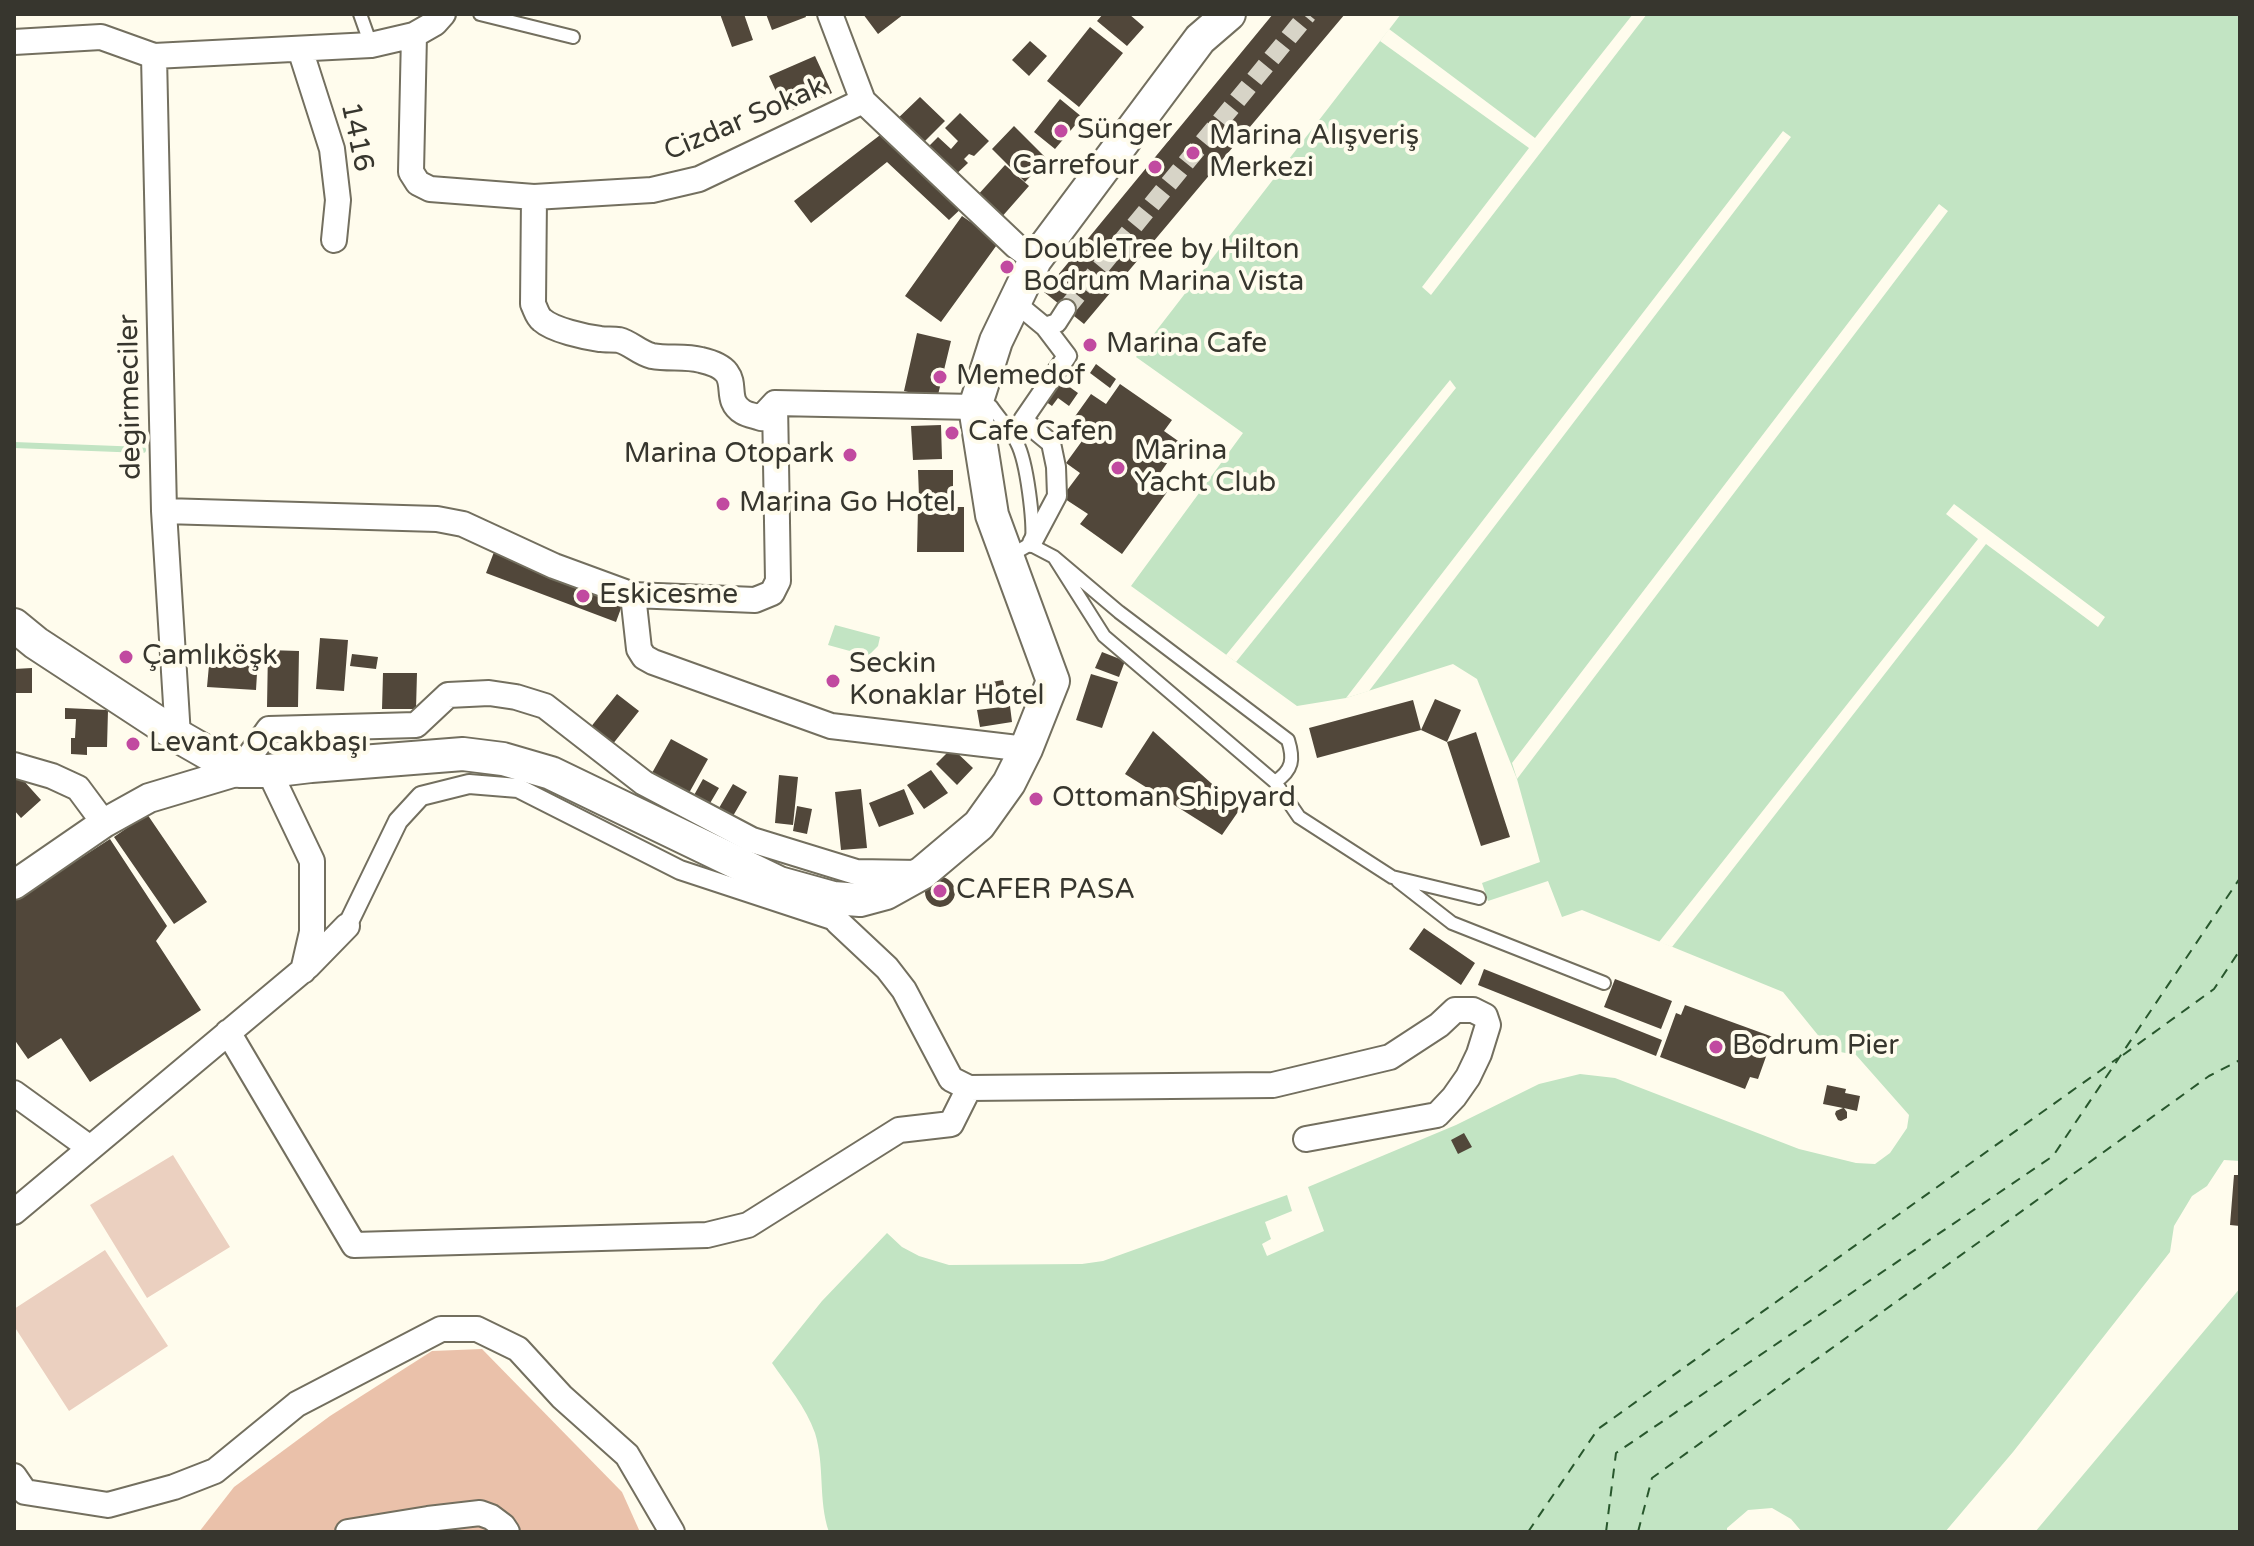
<!DOCTYPE html>
<html>
<head>
<meta charset="utf-8">
<style>
	body { margin:0 }
	#map { position:relative; width:2254px; height:1546px; overflow:hidden; background:#fffced; font-family:"Varela Round",sans-serif }
	canvas { display:block }
	.frame { position:absolute; inset:0; border:16px solid #37362e; pointer-events:none }
</style>
</head>
<body>
<div id="map">
<canvas width="2254" height="1546"></canvas>
<div class="frame"></div>
</div>
<script>
const c = document.querySelector('canvas').getContext('2d');
c.lineJoin = 'round';
function paint(path, color) {
  c.fillStyle = color;
  c.fill(path, 'evenodd');
}
function trace(path, color, width, dash) {
  c.strokeStyle = color;
  c.lineWidth = width;
  c.lineCap = dash ? 'butt' : 'round';
  c.setLineDash(dash || []);
  c.stroke(path);
}
function write(font, color, halo, rows, align = 'center') {
  c.font = font + ' "Varela Round",sans-serif';
  c.lineWidth = 8;
  c.setLineDash([]);
  c.textBaseline = 'middle';
  c.strokeStyle = halo;
  c.fillStyle = color;
  for (const [text, x, y, turn = 0] of rows) {
    c.save();
    c.translate(x, y);
    c.rotate((+turn || 0) * Math.PI / 180);
    c.textAlign = isNaN(turn) ? turn : align;
    if (halo) c.strokeText(text, 0, 0);
    c.fillText(text, 0, 0);
    c.restore();
  }
}
paint(new Path2D(`
	M173,1155L230,1247L147,1298L90,1205Z
	M105,1250L168,1346L69,1411L14,1326V1309Z`), '#ebd0c0');
paint(new Path2D(`
	M482,1349L622,1492L640,1532H199L234,1487L330,1416L432,1351Z`), '#eac1aa');
paint(new Path2D(`
	M1401,14H2240V1161L2224,1160L2207,1186L2192,1196L2174,1226L2170,1252L2013,1452L1945,1532H1802L1791,1519L1772,1508L1748,1510L1727,1528V1532H829C818,1500 825,1465 815,1433C806,1407 787,1385 772,1363L822,1301L887,1233L902,1247L919,1256L949,1265L1082,1264L1103,1261L1287,1195L1292,1211L1265,1222L1271,1239L1262,1244L1267,1256L1324,1231L1308,1187L1456,1125L1539,1084L1580,1074L1615,1078L1799,1149L1856,1163L1875,1164L1890,1153L1907,1128L1909,1115L1856,1055L1830,1050L1783,992L1582,910L1562,917L1548,881L1488,901L1482,883L1540,862L1517,779L1477,679L1453,664L1346,698L1297,706L1131,586L1243,433L1136,357Z
	M835,625L880,637L878,646L868,656L828,645Z
	M2240,1288V1532H2035L2236,1293Z`), '#c2e4c3');
paint(new Path2D(`
	M1633,14H1647L1431,295L1422,287L1529,148L1380,41L1389,29L1535,138Z
	M1783,131L1791,137L1369,691L1346,698Z
	M1939,204L1948,211L1517,779L1512,763Z
	M1450,380L1456,388L1236,662L1226,655Z
	M1954,504L2105,617L2098,627L1986,544L1672,947L1659,942L1978,539L1946,514Z`), '#fffced');
trace(new Path2D(`
	M14,445L143,450`), '#c2e4c3', 6);
trace(new Path2D(`
	M2123,1055L2214,989L2240,950
	M1528,1532L1598,1429L2118,1058
	M1606,1532L1616,1453L2053,1156L2240,878
	M1638,1532L1652,1478L2209,1076L2240,1060`), '#28572d', 2, [10, 8]);
paint(new Path2D(`
	M720,14H744L753,40L732,47Z
	M766,14H805L806,17L772,30Z
	M863,14H904L878,34Z
	M1103,14H1129L1144,27L1127,46L1097,21Z
	M1273,14H1345L1084,324L1044,292Z
	M1090,27L1123,53L1079,107L1047,81Z
	M1030,41L1047,56L1029,76L1012,60Z
	M815,56L832,93L786,113L769,76Z
	M920,97L945,121L918,148L893,123Z
	M1060,99L1082,117L1055,149L1034,132Z
	M960,113L989,141L974,156L969,154L964,159L968,163L951,179L923,152L938,137L951,149L958,141L945,128Z
	M1014,126L1047,159L1025,182L992,149Z
	M888,129L966,204L949,220L887,162L811,223L794,201Z
	M1005,165L1029,186L1000,219L976,197Z
	M962,216L999,242L941,322L905,296Z
	M917,333L951,341L937,399L904,391Z
	M1096,364L1116,379L1110,388L1090,373Z
	M1057,378L1078,393L1069,406L1058,398L1052,406L1042,399Z
	M1120,384L1172,420L1164,431L1181,443L1156,479L1170,488L1122,554L1080,524L1088,514L1062,497L1080,473L1066,463L1082,441L1066,429L1091,394L1106,404Z
	M941,425L942,459L913,460L911,426Z
	M918,470H953V496L919,497Z
	M918,507H964V552H917Z
	M494,552L624,600L616,622L486,573Z
	M320,638L348,640L344,691L316,689Z
	M268,650L299,651L298,707H267Z
	M1102,652L1125,661L1119,677L1095,668Z
	M210,654L258,657L256,690L207,687Z
	M352,654L378,657L376,669L350,666Z
	M32,668V693H14V669Z
	M383,673H417L416,709H382Z
	M1091,674L1118,682L1102,728L1076,720Z
	M1003,680L1006,695L977,700L975,685Z
	M617,694L639,711L612,745L590,728Z
	M1435,699L1461,710L1447,742L1476,732L1510,837L1481,846L1447,742L1421,730Z
	M1413,700L1421,730L1317,758L1309,728Z
	M1010,706L1012,722L980,727L977,710Z
	M65,708L108,710L107,747H87V755L71,754V738H75L76,719H65Z
	M1153,731L1240,809L1222,835L1125,774Z
	M671,739L708,759L689,793L652,773Z
	M952,748L973,768L957,785L936,764Z
	M14,770L41,800L21,818L14,810Z
	M931,770L948,793L924,809L907,785Z
	M779,775L798,777L793,825L775,823Z
	M703,779L719,788L709,805L693,797Z
	M733,784L747,792L733,816L719,808Z
	M861,789L867,848L841,850L835,792Z
	M904,789L914,814L879,827L869,803Z
	M797,806L812,809L807,834L793,831Z
	M147,814L207,902L174,924L114,837Z
	M110,839L167,926L156,941L201,1010L90,1082L61,1038L28,1059L14,1039V901Z
	M925 892a15 15 0 1 1 30 0a15 15 0 1 1-30 0Z
	M1424,928L1475,963L1461,985L1409,949Z
	M1484,969L1662,1040L1656,1056L1478,985Z
	M1615,979L1672,1001L1661,1029L1604,1007Z
	M1685,1005L1773,1037L1758,1079L1750,1077L1745,1089L1660,1057L1676,1013L1681,1015Z
	M1827,1085L1846,1089L1845,1093L1860,1096L1857,1111L1844,1108L1847,1112V1118L1841,1121L1838,1120L1835,1114L1836,1111L1843,1108L1823,1104Z
	M1464,1133L1472,1147L1458,1154L1451,1140Z
	M2234,1175H2240V1226L2230,1225Z`), '#51473a');
trace(new Path2D(`
	M1066,309L1308,14`), '#d7d4c7', 18, [18, 9]);
const service = new Path2D(`
	M360,14L371,45
	M480,14L573,37
	M977,403L991,406C999,418 1011,430 1017,443C1027,462 1034,521 1032,543L1008,557
	M1031,545L1054,557L1119,612L1288,740C1294,759 1293,770 1275,782L1104,636L1054,557
	M1275,782L1299,817L1392,877L1479,898
	M1398,881L1452,923L1604,983`);
const pedestrian = new Path2D(`
	M1022,308L1045,327L1057,323L1066,309
	M1032,543L1057,496L1056,467L1051,443L1023,420L1067,356L1045,327
	M347,926L398,821L421,796L469,784L518,788L680,870L838,922`);
const minor = new Path2D(`
	M830,14L863,101L1016,246L1035,260
	M414,35L411,172L418,183L430,189L534,197L652,190L699,179L863,101
	M14,42L101,37L154,56L371,45L414,35L435,23L443,14
	M300,49L332,149L338,200L334,240
	M154,56L164,511L178,736
	M534,197L533,304C536,310 537,316 542,320C553,330 585,337 600,339C606,340 613,339 619,340C631,343 639,353 652,356C668,359 685,356 701,360C750,371 718,397 743,412C748,415 756,416 761,418L775,403
	M775,403L975,407
	M164,511L437,519L463,524L554,566L633,595L755,600L772,593L778,581L775,403
	M633,595L639,649L644,657L653,662L831,726L1026,749
	M14,765L52,776L78,788L104,823
	M239,771L269,729L416,725L448,695L489,693L516,697L545,706L644,783L752,840L856,872L920,873
	M269,771L312,861V932L303,971
	M838,922L887,968L904,990L951,1079L969,1088L1273,1085L1390,1057L1439,1025L1455,1010H1473L1485,1016L1488,1025L1479,1054L1468,1077L1454,1097L1437,1115L1306,1139
	M228,1032L354,1245L707,1235L748,1225L899,1130L951,1124L969,1088
	M14,1093L90,1148
	M14,1212L308,966L347,926
	M14,1476L25,1492L108,1505L174,1487L215,1471L297,1404L441,1329H477L518,1349L562,1397L627,1455L672,1532
	M348,1532L428,1519L480,1513L491,1517L503,1526L507,1532`);
const tertiary = new Path2D(`
	M14,885L104,823L149,798L239,771`);
const secondary = new Path2D(`
	M14,625L36,643L178,736L239,771H269L311,766L463,754L503,759L551,773L779,883L833,898L860,900L886,893L922,873L979,825L1009,783L1026,749L1053,681L992,515L975,407L996,341L1035,260L1200,39L1229,14`);
trace(service, '#736f5f', 16);
trace(pedestrian, '#736f5f', 22);
trace(minor, '#736f5f', 28);
trace(tertiary, '#736f5f', 32);
trace(secondary, '#736f5f', 36);
trace(service, '#fff', 12);
trace(pedestrian, '#fff', 18);
trace(minor, '#fff', 24);
trace(tertiary, '#fff', 28);
trace(secondary, '#fff', 32);
for (const [x, y, r, color] of [
	[1061,131,8,"#c14aa0"],
	[1193,153,8,"#c14aa0"],
	[1155,167,8,"#c14aa0"],
	[1007,267,8,"#c14aa0"],
	[1090,345,8,"#c14aa0"],
	[940,377,8,"#c14aa0"],
	[952,433,8,"#c14aa0"],
	[850,455,8,"#c14aa0"],
	[1118,468,8,"#c14aa0"],
	[723,504,8,"#c14aa0"],
	[583,596,8,"#c14aa0"],
	[126,657,8,"#c14aa0"],
	[833,681,8,"#c14aa0"],
	[133,744,8,"#c14aa0"],
	[1036,799,8,"#c14aa0"],
	[940,891,8,"#c14aa0"],
	[1716,1047,8,"#c14aa0"]
]) {
  const dot = new Path2D();
  dot.arc(x, y, r, 0, 2 * Math.PI);
  c.fillStyle = color;
  c.fill(dot);
  trace(dot, '#fffced', 3);
}
write('28px', '#37362e', '#fffced', [
	["Cizdar Sokak",745,120,-23],
	["1416",356,137,78],
	["degirmeciler",131,397,-91]
]);
write('28px', '#37362e', '#fffced', [
	["Sünger",1077,131],
	["Marina Alışveriş",1209,137],
	["Merkezi",1209,169],
	["Carrefour",1139,167,"right"],
	["DoubleTree by Hilton",1023,251],
	["Bodrum Marina Vista",1023,283],
	["Marina Cafe",1106,345],
	["Memedof",956,377],
	["Cafe Cafen",968,433],
	["Marina",1134,452],
	["Yacht Club",1134,484],
	["Marina Otopark",834,455,"right"],
	["Marina Go Hotel",739,504],
	["Eskicesme",599,596],
	["Çamlıköşk",142,657],
	["Seckin",849,665],
	["Konaklar Hotel",849,697],
	["Levant Ocakbaşı",149,744],
	["Ottoman Shipyard",1052,799],
	["CAFER PASA",956,891],
	["Bodrum Pier",1732,1047]
], 'left');
</script>
</body>
</html>
